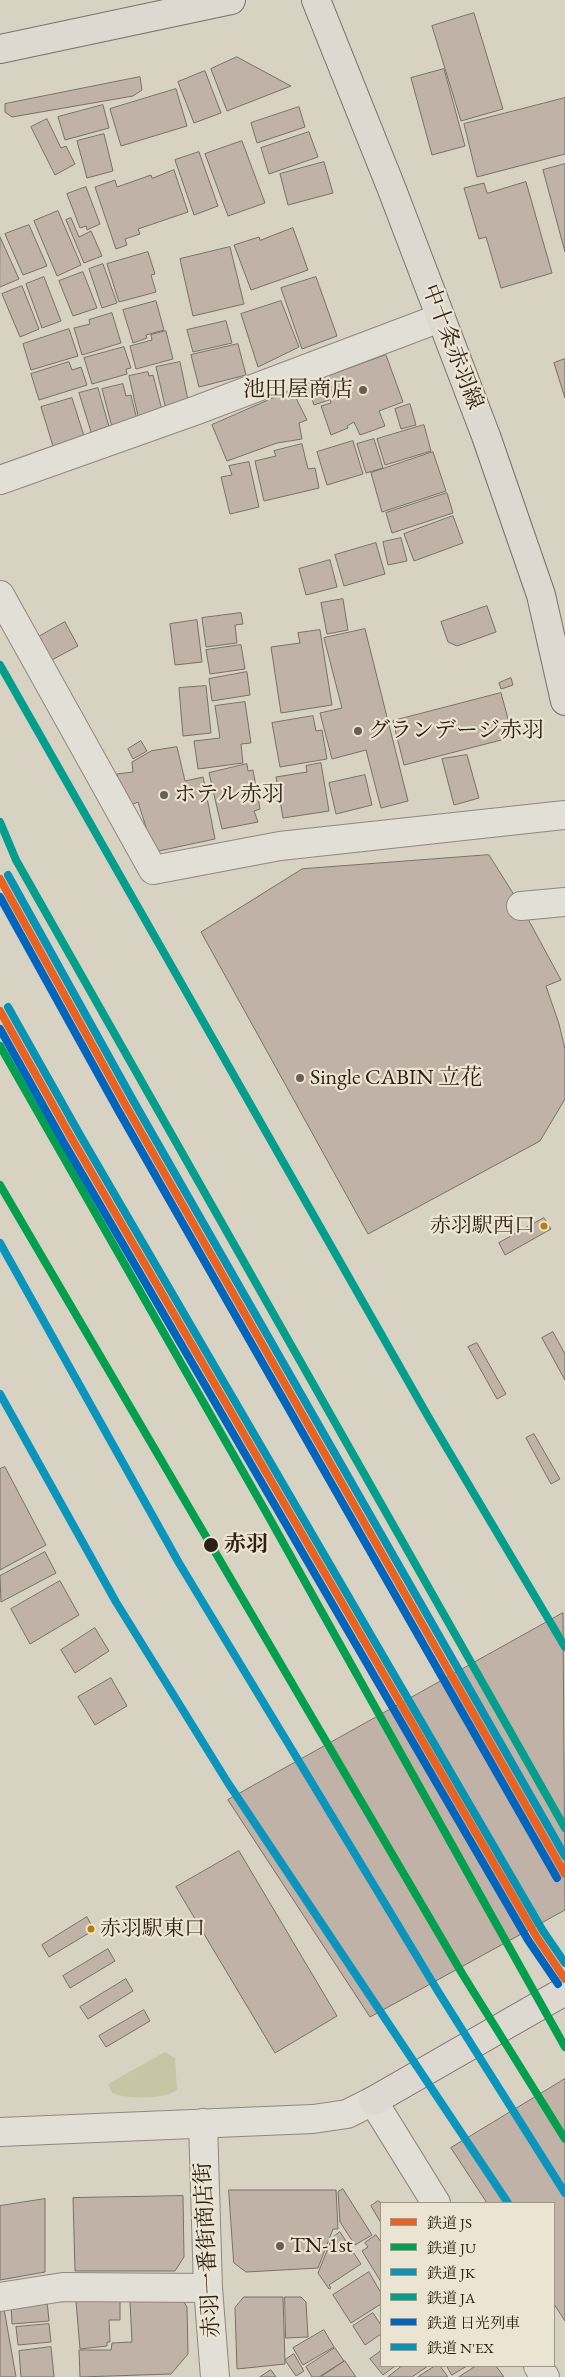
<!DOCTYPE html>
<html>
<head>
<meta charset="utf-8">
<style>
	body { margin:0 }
	#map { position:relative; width:565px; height:2377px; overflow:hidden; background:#d8d2c3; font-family:"EB Garamond","Noto Serif JP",serif }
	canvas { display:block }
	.legend { position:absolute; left:380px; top:2202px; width:175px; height:165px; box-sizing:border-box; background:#ece4d2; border:1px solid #9f9687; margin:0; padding:6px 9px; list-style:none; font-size:15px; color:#2c2016 }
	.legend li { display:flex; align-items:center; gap:10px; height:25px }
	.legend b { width:25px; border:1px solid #9f9687 }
</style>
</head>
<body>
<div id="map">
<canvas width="565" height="2377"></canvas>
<ul class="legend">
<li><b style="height:6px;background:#e86221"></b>鉄道 JS</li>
<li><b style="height:6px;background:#029f4e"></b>鉄道 JU</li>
<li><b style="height:6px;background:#0995bc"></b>鉄道 JK</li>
<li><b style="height:6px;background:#049e8d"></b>鉄道 JA</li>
<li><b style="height:6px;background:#0065bd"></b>鉄道 日光列車</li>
<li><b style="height:6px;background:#0794b2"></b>鉄道 N'EX</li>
</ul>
</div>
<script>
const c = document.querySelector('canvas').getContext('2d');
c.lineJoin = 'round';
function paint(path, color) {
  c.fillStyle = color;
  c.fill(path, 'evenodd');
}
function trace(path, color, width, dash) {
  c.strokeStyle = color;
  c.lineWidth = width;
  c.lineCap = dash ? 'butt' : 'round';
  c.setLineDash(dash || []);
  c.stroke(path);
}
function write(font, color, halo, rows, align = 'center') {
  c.font = font + ' "EB Garamond","Noto Serif JP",serif';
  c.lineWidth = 4.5;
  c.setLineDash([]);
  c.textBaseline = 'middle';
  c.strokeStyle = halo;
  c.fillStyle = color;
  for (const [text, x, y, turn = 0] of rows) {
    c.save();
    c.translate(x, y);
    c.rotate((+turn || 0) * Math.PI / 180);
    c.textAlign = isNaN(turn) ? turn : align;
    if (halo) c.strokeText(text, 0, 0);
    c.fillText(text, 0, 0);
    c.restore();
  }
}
paint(new Path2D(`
	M165,2052L175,2058L177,2090C164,2100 126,2099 112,2093L108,2084Z`), '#c7c6a4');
const building = new Path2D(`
	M474,13L503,109L461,121L432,26Z
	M237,57L291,86L227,111L211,69Z
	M444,69L465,146L432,155L411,78Z
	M205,71L221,113L194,123L178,82Z
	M140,77L142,90L133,96L12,117L5,112V104Z
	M176,89L187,126L121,146L110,109Z
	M565,98V154L477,177L464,124Z
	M103,105L109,128L65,140L58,117Z
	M299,107L305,127L257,143L251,123Z
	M47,119L61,148L66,146L75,164L55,175L31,127Z
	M309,132L318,157L269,174L261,148Z
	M104,134L113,171L87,178L77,141Z
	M242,141L265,203L228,216L205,154Z
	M199,152L218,206L194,215L175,160Z
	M324,162L333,193L288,205L280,174Z
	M565,164V252L543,170Z
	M174,170L188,212L138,229L140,234L125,239L127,245L116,249L95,187L115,180L117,187L151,175L152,178Z
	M526,182L552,273L501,288L486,237L479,239L464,188L484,183L487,193Z
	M86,187L100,224L87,230L86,226L80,228L67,194Z
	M58,211L81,265L57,276L34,221Z
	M71,218L79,237L91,231L102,256L84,263L66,220Z
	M29,225L47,266L23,275L5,234Z
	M293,228L308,270L251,290L234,245L259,237L260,240Z
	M0,237L19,279L0,287Z
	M230,247L244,304L193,316L180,259Z
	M148,252L155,274L151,275L156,292L119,302L107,264Z
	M103,264L117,303L102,308L89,269Z
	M83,272L97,308L73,316L59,281Z
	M44,277L61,321L42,328L26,284Z
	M316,277L337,336L302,349L281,288Z
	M22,286L39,329L20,337L2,294Z
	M156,301L164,330L146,335L147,338L133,343L123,310Z
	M281,301L299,347L258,367L241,314Z
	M112,313L121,343L82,355L74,328L90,324L89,320Z
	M226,321L232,343L193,352L187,330Z
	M69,329L78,356L31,370L23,344Z
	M166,331L173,359L136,369L130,346L152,340L151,335Z
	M238,344L246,375L199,387L191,355Z
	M124,347L131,368L126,369L127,374L92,384L84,358Z
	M386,355L403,402L379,411L385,426L360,435L354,422L347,426L348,428L331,435L321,406L331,403L323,378Z
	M565,359V398L554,363Z
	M69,362L72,370L81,367L87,385L39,400L31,374Z
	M180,362L188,400L166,410L156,367Z
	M148,372L149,376L153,375L162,410L138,416L129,376Z
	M321,377L329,400L314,405L306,382Z
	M123,384L126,396L131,395L137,420L112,427L102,389Z
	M98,388L110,430L92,435L79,393Z
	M292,390L307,420L299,423L302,439L277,443L227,461L212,425Z
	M72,398L84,436L53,446L41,407Z
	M410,404L416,425L401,429L395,409Z
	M424,425L431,451L385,465L377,439Z
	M374,439L383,468L366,473L357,444Z
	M353,441L363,474L327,485L317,452Z
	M302,444L308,469L315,468L319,488L264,501L255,461L276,456L274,451Z
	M433,452L446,491L382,512L371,473Z
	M249,462L259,507L230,514L221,477L232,475L229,466Z
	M447,493L453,513L392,533L386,513Z
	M453,516L463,543L414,561L404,534Z
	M401,538L407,561L388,565L383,542Z
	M376,543L385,574L344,586L335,555Z
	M330,560L337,587L306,595L299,569Z
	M343,599L348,630L327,634L321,603Z
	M487,606L496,632L457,646L448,642L441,622Z
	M241,613L243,624L235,625L237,643L206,647L202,618Z
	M197,620L202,662L175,665L170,624Z
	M65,622L78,646L46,663L33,640Z
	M365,629L408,801L381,808L366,750L332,759L320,713L342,708L324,638Z
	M320,630L332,705L281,713L271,647L300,643L298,633Z
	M241,645L245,669L210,674L206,650Z
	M247,672L250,695L212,701L209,679Z
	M511,678L513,685L501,689L499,683Z
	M206,686L211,733L183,736L179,688Z
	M501,693L513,737L404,765L393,721Z
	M245,702L251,743L241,744L243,763L198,769L194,741L220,738L215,706Z
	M313,716L316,731L322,730L327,759L280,767L272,723Z
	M141,741L147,751L133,759L128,749Z
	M177,747L185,781L203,777L215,839L154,852L138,802L128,806L118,787L117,774L133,772L132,762L151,751Z
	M467,755L479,798L454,805L442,759Z
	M321,763L329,811L283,818L276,777L307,772L306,766Z
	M247,764L248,771L253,770L260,809L254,811L258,822L222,829L209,773Z
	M365,775L372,805L336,814L329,783Z
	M489,855L521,906L561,980L546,986L559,1024L565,1049V1099L540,1141L368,1234L201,932L302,869Z
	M544,1218L551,1229L505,1255L499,1243Z
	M553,1332L565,1354V1380L542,1338Z
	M477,1343L506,1394L497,1399L468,1347Z
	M534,1434L560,1479L551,1484L526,1438Z
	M5,1467L46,1545L0,1570V1469Z
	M45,1552L56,1573L1,1602L0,1576Z
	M60,1581L79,1615L30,1644L11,1609Z
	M563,1613L565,1910L370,2017L228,1800Z
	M95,1628L109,1651L75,1673L61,1650Z
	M111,1678L127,1706L95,1725L78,1697Z
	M239,1851L337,2016L275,2053L176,1887Z
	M87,1917L94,1930L49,1957L42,1945Z
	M108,1949L115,1961L70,1988L63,1976Z
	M126,1979L133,1991L88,2019L80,2007Z
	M144,2010L150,2021L106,2047L99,2036Z
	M565,2079V2321L554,2304V2203H487L451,2148Z
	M343,2189L372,2235L355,2245L340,2222L338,2192Z
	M229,2190H336L338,2229H333L318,2268L246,2272L234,2263Z
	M183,2196L184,2257L175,2271H75L73,2198Z
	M45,2199V2272L0,2280V2206Z
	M378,2201L382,2203L381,2223L371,2206Z
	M340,2232L361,2264L329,2285L331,2288L329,2289L318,2273L332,2238Z
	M376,2235L381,2242V2282L362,2251L368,2247L365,2243Z
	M369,2272L381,2293V2304L351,2323L333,2295Z
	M181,2297L187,2307L188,2354L171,2374L80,2377L79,2350H111L112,2343L132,2342L130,2301Z
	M244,2297H283L285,2364L237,2369L235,2308Z
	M285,2297H301L306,2302L308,2337L286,2338Z
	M120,2298V2320H109L110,2342H107V2346L80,2349L76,2301Z
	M47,2301L49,2321L12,2324L11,2304Z
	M3,2303L16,2377H0V2304Z
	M373,2313L381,2325V2334L365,2345L353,2326Z
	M49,2324L51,2342L18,2345L16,2327Z
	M324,2330L334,2347L303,2365L293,2348Z
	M51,2347L54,2377H21L19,2351Z
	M335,2348L344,2361L319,2377H312L306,2367Z
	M381,2351V2366H395L383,2375L370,2359Z
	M294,2354L304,2371L296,2376L285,2360Z
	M345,2361L356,2377H321Z
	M402,2366H428L412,2377H388Z
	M435,2366H440L448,2377H418Z
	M447,2366H467L452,2375Z
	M476,2366H496L504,2377H459Z
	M271,2370L276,2377H260Z`);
paint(building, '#c1b2a8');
trace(building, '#767168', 1);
const minor = new Path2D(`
	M0,480L197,410L440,318
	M0,595L153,870L280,846L565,815
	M521,906L565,902
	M203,2123L208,2288L215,2377
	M0,2132L313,2119L347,2114L373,2101L436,2203
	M0,2297L63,2287L208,2288
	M538,2366L545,2377`);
const major = new Path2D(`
	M316,0L391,187L486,436L541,595L565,701
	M0,49L231,0
	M373,2101L565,1991`);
trace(minor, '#8e887f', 30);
trace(major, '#767168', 30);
trace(minor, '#e2dfd7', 28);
trace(major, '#ddd9d0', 28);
trace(new Path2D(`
	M0,879L126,1106L565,1874
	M0,1011L72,1139L536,1936L565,1979`), '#e86221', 8);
trace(new Path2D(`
	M0,1046L266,1512L565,2047
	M0,1185L463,1975L565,2139`), '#029f4e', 8);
trace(new Path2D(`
	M0,1243L179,1563L439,1993L565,2193
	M0,1394L116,1602L228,1783L508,2203`), '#0995bc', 8);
trace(new Path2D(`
	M0,665L429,1418L565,1647
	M0,822L16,860L565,1828`), '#049e8d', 8);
trace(new Path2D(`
	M0,897L118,1110L557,1878
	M0,1029L64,1143L528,1940L558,1984`), '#0065bd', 8);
trace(new Path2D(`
	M8,875L134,1102L565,1856
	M8,1007L80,1135L543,1931L565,1963`), '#0794b2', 8);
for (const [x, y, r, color] of [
	[363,390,5,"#685e53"],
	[358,731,5,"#685e53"],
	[164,795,5,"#685e53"],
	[300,1078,5,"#685e53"],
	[544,1226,4.5,"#ba7e07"],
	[211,1545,8,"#2c2016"],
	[91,1929,4.5,"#ba7e07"],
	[280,2246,5,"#685e53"]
]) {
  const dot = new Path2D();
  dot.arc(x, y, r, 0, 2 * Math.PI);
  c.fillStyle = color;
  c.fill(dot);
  trace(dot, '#ece4d2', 2);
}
write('21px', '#2c2016', '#ece4d2', [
	["赤羽駅西口",535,1226],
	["赤羽駅東口",100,1929,"left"]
], 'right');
write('22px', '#2c2016', '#ece4d2', [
	["中十条赤羽線",452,347,69],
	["赤羽一番街商店街",208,2250,-93]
]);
write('22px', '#2c2016', '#ece4d2', [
	["池田屋商店",353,390,"right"],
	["グランデージ赤羽",368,731],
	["ホテル赤羽",174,795],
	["Single CABIN 立花",310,1078],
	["TN-1st",290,2246]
], 'left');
write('bold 22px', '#2c2016', '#ece4d2', [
	["赤羽",224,1545]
], 'left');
</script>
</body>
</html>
